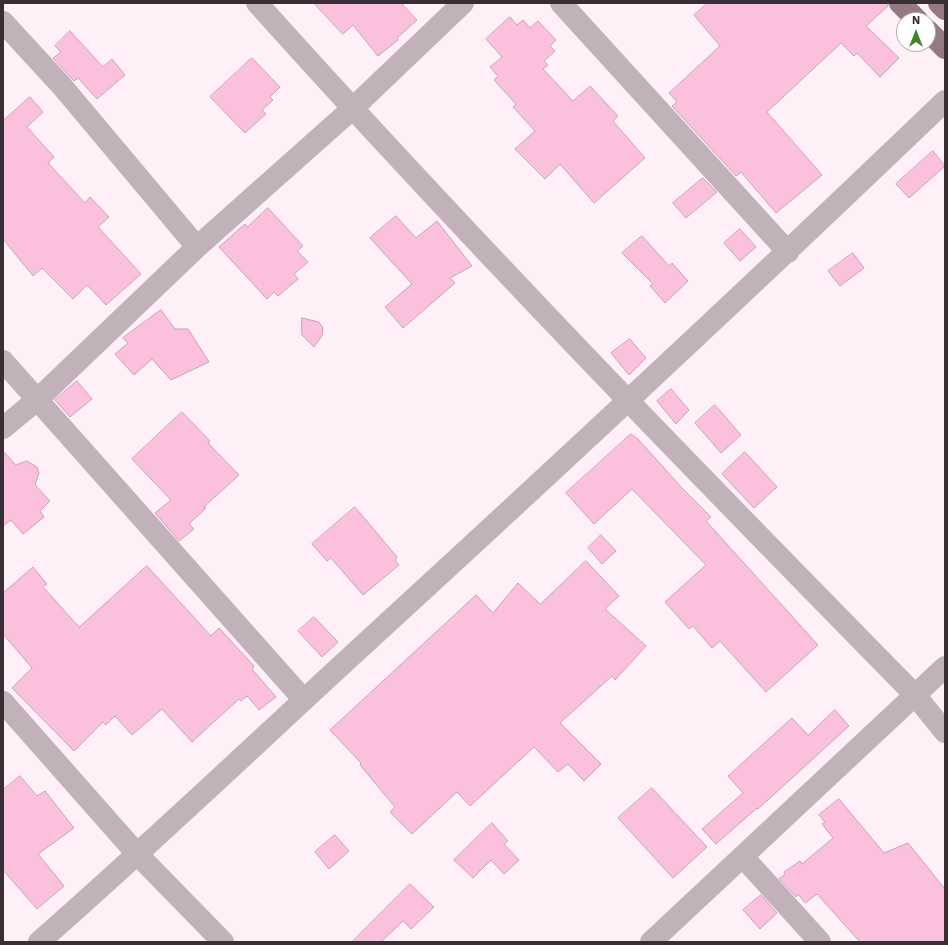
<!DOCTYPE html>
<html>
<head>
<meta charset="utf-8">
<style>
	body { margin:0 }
	#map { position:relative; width:948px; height:945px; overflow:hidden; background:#fef0f6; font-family:"Work Sans",sans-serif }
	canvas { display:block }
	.frame { position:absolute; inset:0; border:4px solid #3a2d33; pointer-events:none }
	.north { position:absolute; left:896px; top:12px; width:40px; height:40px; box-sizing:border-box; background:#fff; border:1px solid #b0abad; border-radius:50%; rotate:0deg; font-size:11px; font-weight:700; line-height:16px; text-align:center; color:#3a2d33 }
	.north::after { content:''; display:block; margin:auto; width:14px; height:18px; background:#3f8429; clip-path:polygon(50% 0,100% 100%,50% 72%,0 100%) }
</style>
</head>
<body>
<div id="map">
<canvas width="948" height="945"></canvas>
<div class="frame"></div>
<div class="north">N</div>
</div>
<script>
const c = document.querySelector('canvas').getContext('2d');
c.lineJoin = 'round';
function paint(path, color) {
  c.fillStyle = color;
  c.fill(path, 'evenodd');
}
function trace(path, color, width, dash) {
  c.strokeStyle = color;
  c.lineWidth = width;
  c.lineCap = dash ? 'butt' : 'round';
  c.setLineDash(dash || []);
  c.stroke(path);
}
const building = new Path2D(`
	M314,3H401L417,20L397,38L398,40L378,56L353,25L343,34Z
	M708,3H888V6L866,26L899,58L880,77L857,53L854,56L841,43L767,112L822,175L776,213L741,172L736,176L672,106L677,102L669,93L720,46L694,15Z
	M510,17L517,25L523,20L530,28L538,21L556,40L550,46L555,51L544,61L548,65L543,69L573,101L590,86L618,116L613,121L645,158L594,203L560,164L545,179L515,149L535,131L513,107L516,104L494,80L498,76L490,67L502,57L486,39Z
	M70,31L103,67L112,59L125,75L97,99L78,78L74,81L53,58L61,52L55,46Z
	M252,58L280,87L270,97L273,100L262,110L266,114L245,133L210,97Z
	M30,97L43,112L27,127L54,157L48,163L85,203L90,197L109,217L98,227L141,274L106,305L87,285L73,299L42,268L33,276L3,239V121Z
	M933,151L945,166L909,198L896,184Z
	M703,178L717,192L686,218L673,203Z
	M268,208L303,246L297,251L308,262L294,274L298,279L278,296L274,292L267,299L219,247L245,224L247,227Z
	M396,216L416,238L437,221L472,266L450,278L455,283L403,328L385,307L412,284L370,238Z
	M740,229L756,247L740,261L724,243Z
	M642,236L669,266L672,263L688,281L665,303L650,286L653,284L622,253Z
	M853,253L864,268L840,286L828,271Z
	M161,310L175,329H188L209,362L171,380L152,359L134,375L115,354L128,343L123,338Z
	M302,318L319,322L323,328L322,336L314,347L302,335Z
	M630,339L646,358L629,375L611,353Z
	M77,381L92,399L70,417L55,400Z
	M671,389L689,410L676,424L657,401Z
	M715,405L741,435L721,453L695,423Z
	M182,412L210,441L208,443L239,475L204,507L206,508L189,524L194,529L179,541L155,513L171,500L132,459Z
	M631,434L638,439L682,488L711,517L706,521L818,645L766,692L720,641L712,648L693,626L689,629L665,602L706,565L632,489L594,524L566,493Z
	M3,451L16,465L27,461L37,467L39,473L35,485L50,501L40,511L44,517L23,534L11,520L3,526Z
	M745,452L777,487L754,508L722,474Z
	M355,507L397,557L395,560L399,565L363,595L331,558L327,561L312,544Z
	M601,535L616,551L602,564L588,548Z
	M586,561L619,596L605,609L646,646L615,680L612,676L560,723L601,764L584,781L568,764L558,772L534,747L470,806L457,792L412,834L390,812L395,807L360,765L361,763L330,730L476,595L493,613L518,583L540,604Z
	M147,566L211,636L219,628L254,666L252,669L276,697L259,710L247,696L241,701L239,699L192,742L162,709L132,735L115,716L106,725L103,722L74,751L12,688L32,668L3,634V593L33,567L47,584L43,587L79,627Z
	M314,617L338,642L322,657L298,631Z
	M835,710L849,726L758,809L757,808L716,844L702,829L743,793L728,776L792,718L808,735Z
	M20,776L37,796L45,791L74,828L38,854L64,886L37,909L3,870V790Z
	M652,788L707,847L673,878L618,818Z
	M839,799L884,853L908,843L945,889V942H860L817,894L805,903L798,894L796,897L779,879L785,874L784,872L800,861L802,864L833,838L822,824L825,822L819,815Z
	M492,823L508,841L504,844L519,860L504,874L491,860L473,878L454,860Z
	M335,835L349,851L329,869L315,852Z
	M410,884L434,907L411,929L403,921L381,942H352Z
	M761,895L777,913L760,929L743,910Z`);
paint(building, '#fbc0dc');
trace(building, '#c6a5b4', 1);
trace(new Path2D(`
	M257,3C470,240 692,468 915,695L945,732
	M561,3L788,252
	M3,22L61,85L197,247
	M3,361L304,700
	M3,428L38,399L197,247L352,109L463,3
	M3,702L138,855L223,942
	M743,857L820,942
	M39,942C144,850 244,755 346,661C548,476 748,290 945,101
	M651,942L945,667`), '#c1b2b9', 22);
trace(new Path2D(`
	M900,3L917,20
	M939,3L945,9
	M928,31L945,48`), '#957a86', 22);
</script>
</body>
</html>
